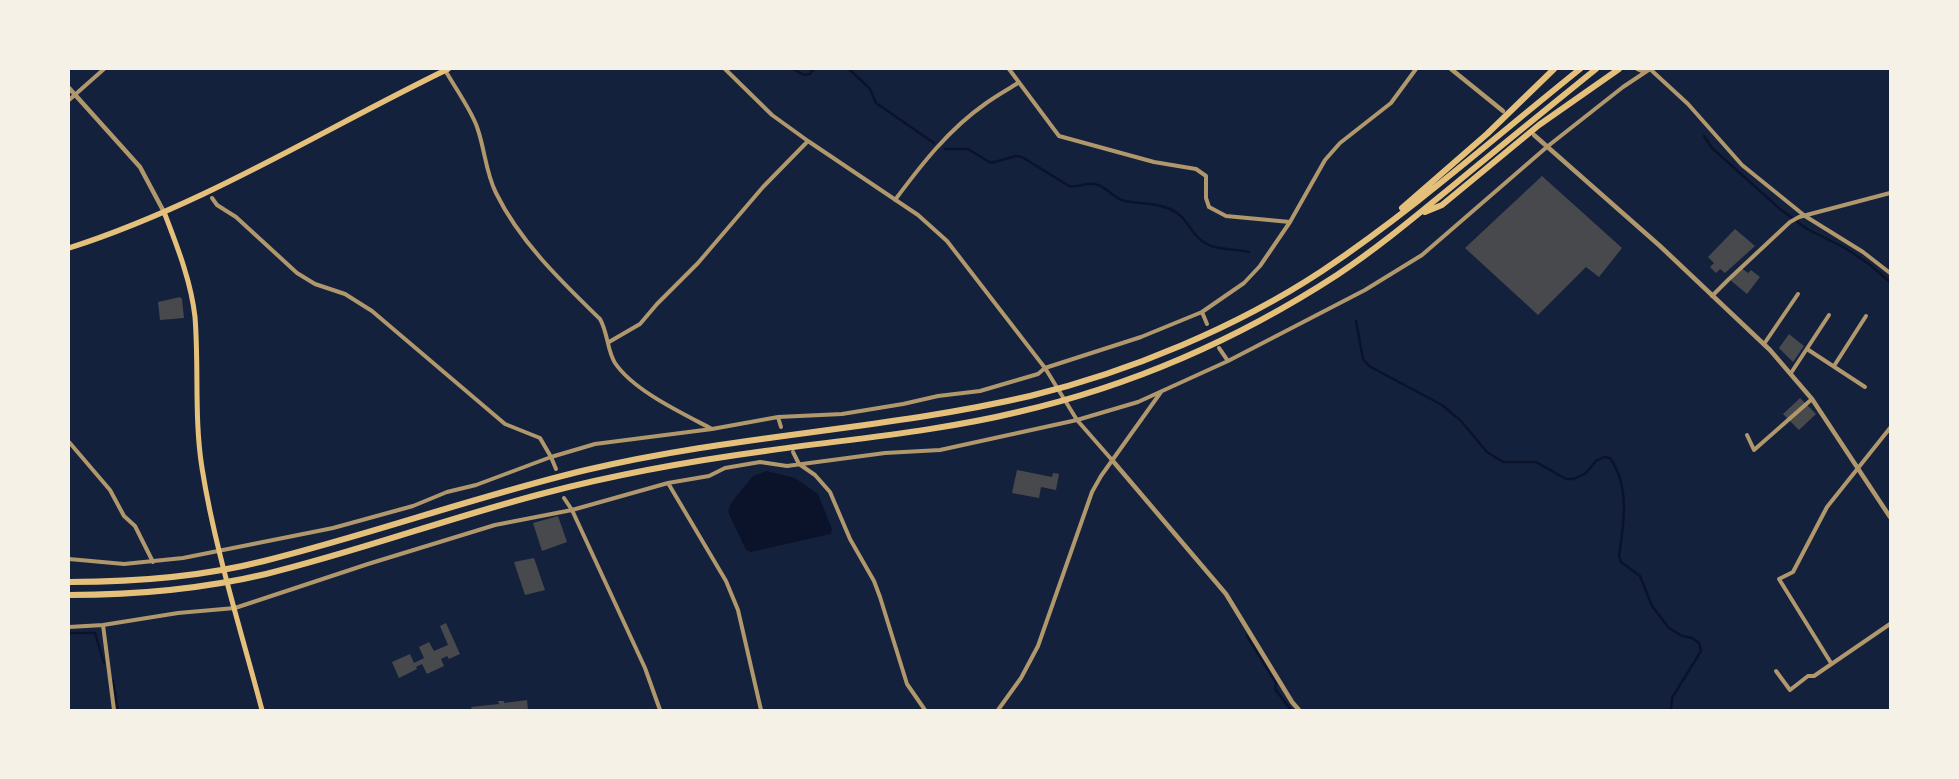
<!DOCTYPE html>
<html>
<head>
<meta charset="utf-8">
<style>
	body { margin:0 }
	#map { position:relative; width:1959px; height:779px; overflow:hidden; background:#14213d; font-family:"DM Sans",sans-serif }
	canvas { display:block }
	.frame { position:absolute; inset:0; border:70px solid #f6f1e7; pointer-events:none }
</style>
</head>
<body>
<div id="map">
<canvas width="1959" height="779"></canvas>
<div class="frame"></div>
</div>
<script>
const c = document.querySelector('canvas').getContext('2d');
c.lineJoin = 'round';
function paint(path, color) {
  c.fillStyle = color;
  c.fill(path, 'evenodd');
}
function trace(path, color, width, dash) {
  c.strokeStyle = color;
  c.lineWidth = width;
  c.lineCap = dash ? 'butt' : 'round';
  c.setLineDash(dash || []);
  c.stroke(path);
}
paint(new Path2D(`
	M767,471L795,478L818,494L832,529L831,534L751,552L746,550L728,512L730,505L738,494L753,476Z`), '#0b132b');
trace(new Path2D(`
	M793,69L804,75L810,74L813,69
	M849,69L870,89L876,103L934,143
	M1704,136L1712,148L1780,209L1807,229L1845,248L1869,264L1890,282
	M945,149H968L991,163L1016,156L1022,157L1069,186C1078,188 1086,182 1095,184C1106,186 1114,199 1125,201C1140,204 1154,202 1170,209C1189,217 1190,235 1205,243C1218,251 1234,248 1249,252
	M1356,321L1363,359L1369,366L1442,405L1461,421L1487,452L1503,462H1536L1566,479H1574L1586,473L1596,461L1604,457L1610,458C1630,486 1624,523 1619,556L1621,562L1640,576L1652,606L1669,628L1682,636L1692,638L1699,643L1701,651L1672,698L1671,710
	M69,633H95L104,663
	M1247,636L1276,683L1275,689L1291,710
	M113,681L118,710`), '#0b132b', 2.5);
paint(new Path2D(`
	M1542,176L1622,248L1599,277L1586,267L1538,315L1465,248Z
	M1735,229L1755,246L1725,273L1720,269L1716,273L1710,267L1714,263L1708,257Z
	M1740,267L1748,273L1751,270L1760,277L1747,294L1729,279Z
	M180,297L182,299L184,318L160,320L158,302Z
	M1789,334L1804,346L1793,362L1779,348Z
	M1800,398L1816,414L1799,430L1783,414Z
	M1017,470L1052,477L1053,473L1059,474L1056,490L1041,487L1039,498L1012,493Z
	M558,516L567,542L542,551L533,523Z
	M534,558L545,590L525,595L514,562Z
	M446,623L460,654L449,659L447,656L441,659L444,666L427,674L422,664L416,667L417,669L399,678L392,662L410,654L414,663L424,658L419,647L429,642L434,651L448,645L440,626Z
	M527,700L528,710H472L471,707L499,704L498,701H504V703Z`), '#48494c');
trace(new Path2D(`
	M725,69L772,115L808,141L918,215L947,241L1045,368L1077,420L1112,460
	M1009,69L1059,136L1154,162L1196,169L1206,176V198L1209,207L1226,216L1290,222
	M1637,69L1644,72
	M1650,69L1688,104L1742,165L1805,216L1863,252L1890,273
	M445,70C454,86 474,114 478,130C485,151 486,173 496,193C520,242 561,281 600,319C608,333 607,350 615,363C634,391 682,413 712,429
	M69,100L104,69
	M212,198L217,205L236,217L297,273L315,284L345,294L372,311L505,424L540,438L551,457L556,469
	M895,200C921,165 949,129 985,104C996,96 1007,90 1018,83
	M1712,296L1728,280L1790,222L1799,217L1890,193
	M1202,312L1207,324
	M609,342L640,324L657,304L698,263L763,187L808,141
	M1764,344L1798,294
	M1219,348L1228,361
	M1807,349L1865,387
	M1834,366L1866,316
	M1791,373L1829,315
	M778,417L781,427
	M1747,435L1754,450L1812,399
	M69,442L110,490L124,516L135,526L153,562
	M793,452L799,464L815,475L830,492L850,539L874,581L880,597L907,684L925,710
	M668,483L726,581L738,610L761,710
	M564,498L572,510L645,668L660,710
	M69,559L124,564L183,558L333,528L413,506L447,492L476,485L551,457L595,444L712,429L778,417L842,414L903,404L938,396L980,391L1038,374L1045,368L1141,337L1202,312L1244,283L1260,266L1290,222L1325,160L1340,143L1391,103L1416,69
	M103,625L114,710
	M69,627L103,625L178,613L235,608L368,564L495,525L572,510L668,483L709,476L725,468L760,462L787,466L885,453L940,450L1077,420L1138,402L1228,361L1365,290L1422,255L1548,146L1623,87L1650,69
	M1831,663L1779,579L1793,572L1827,507L1890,428
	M1776,671L1790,690L1808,676H1814L1890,624
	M998,710L1021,678L1038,646L1092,492L1101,476L1161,392`), '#b1986c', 4);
trace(new Path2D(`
	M1451,69L1503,111
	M69,88L140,167L164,212
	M1534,135L1660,246L1770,350L1812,399L1890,517
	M1112,460L1226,594L1292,702L1299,710`), '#b1986c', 4.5);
trace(new Path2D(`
	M164,212C177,246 191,281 195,317C199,368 194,418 202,468C215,550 241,630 262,710`), '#e5c07b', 5);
trace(new Path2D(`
	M69,248C203,205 322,130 448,69`), '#e5c07b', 5.5);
trace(new Path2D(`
	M1402,208L1487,134L1554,69
	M1425,212L1442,205L1539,125L1619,69
	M69,582C134,582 201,577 264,561C372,534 477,496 586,470C733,435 884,430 1030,396C1129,372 1237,327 1322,271C1413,210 1495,137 1580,69
	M69,595C134,595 202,589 266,574C360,551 451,517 545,493C617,474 691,461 765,451C849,439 935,432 1018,412C1131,386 1240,338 1337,275C1378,248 1417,215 1455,184C1502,145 1549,107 1596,69`), '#e5c07b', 6);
</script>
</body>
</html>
